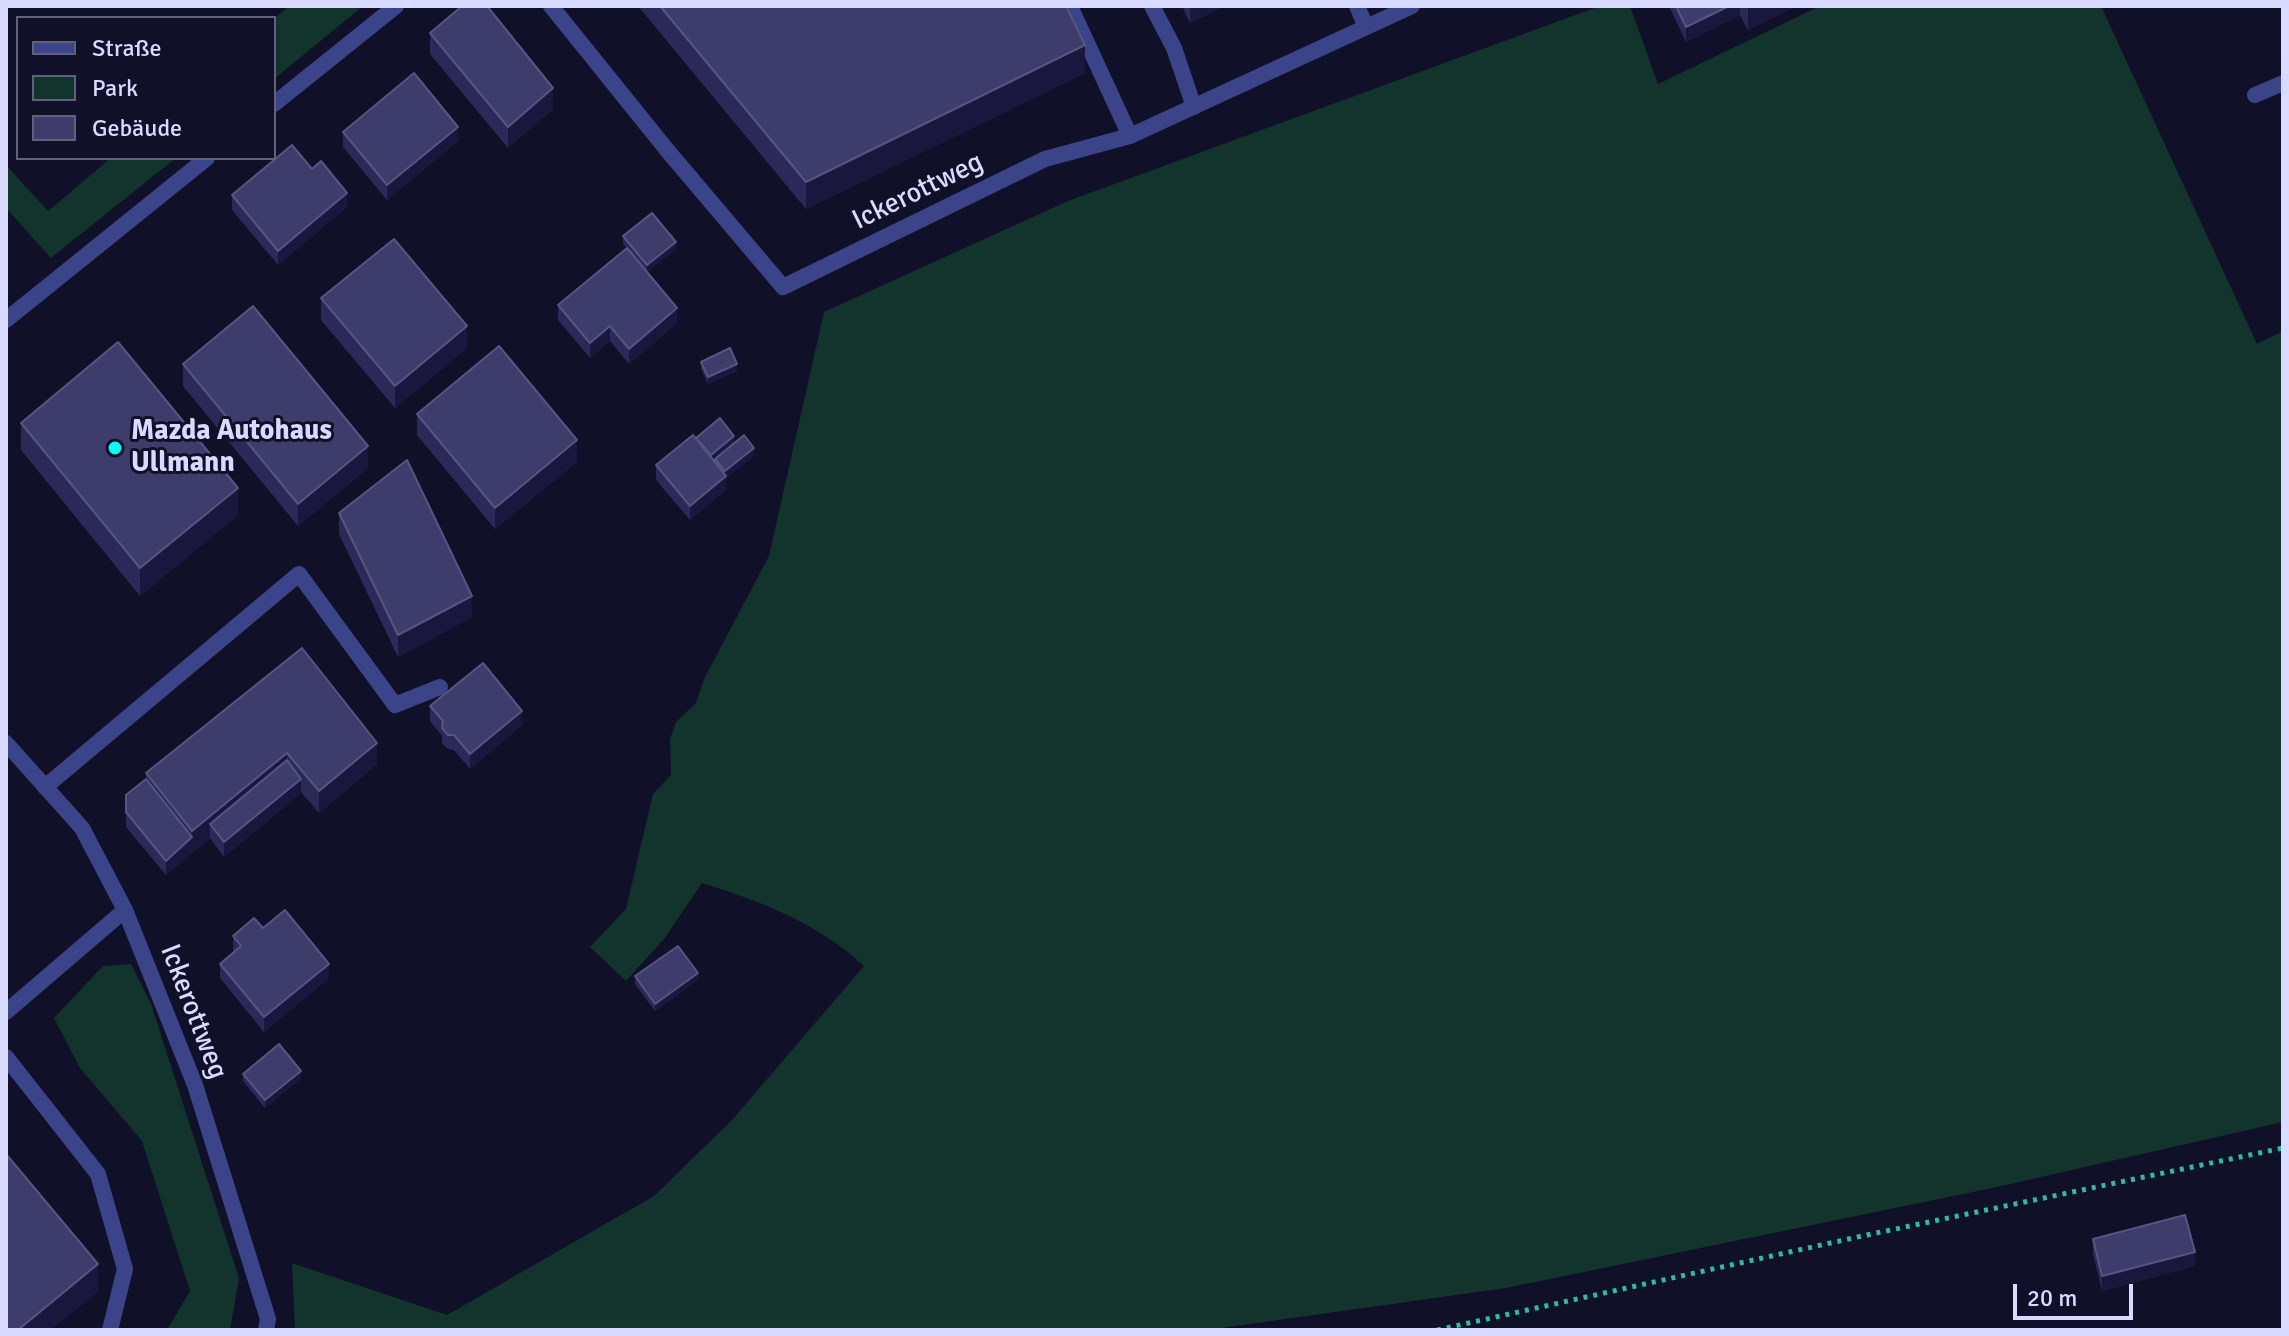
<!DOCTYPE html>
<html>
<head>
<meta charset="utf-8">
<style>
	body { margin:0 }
	#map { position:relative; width:2289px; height:1336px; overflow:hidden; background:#111029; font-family:Signika,sans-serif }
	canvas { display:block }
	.frame { position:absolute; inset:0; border:8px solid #d8daff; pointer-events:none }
	.legend { position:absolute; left:16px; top:16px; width:260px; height:144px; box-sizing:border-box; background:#111029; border:2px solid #61617f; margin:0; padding:10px 14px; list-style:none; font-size:24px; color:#d8daff }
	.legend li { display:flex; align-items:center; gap:16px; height:40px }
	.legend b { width:40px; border:2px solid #61617f }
	.scale { position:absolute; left:2013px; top:1284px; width:120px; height:36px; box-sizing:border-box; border:4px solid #d8daff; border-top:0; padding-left:10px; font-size:24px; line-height:28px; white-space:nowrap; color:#d8daff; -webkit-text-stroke:6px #111029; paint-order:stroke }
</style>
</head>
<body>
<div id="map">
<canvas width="2289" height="1336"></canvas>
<div class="frame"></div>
<ul class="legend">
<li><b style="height:10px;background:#3b4489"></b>Straße</li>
<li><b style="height:22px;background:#13332d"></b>Park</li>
<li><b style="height:22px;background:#3e3c6a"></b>Gebäude</li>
</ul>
<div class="scale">20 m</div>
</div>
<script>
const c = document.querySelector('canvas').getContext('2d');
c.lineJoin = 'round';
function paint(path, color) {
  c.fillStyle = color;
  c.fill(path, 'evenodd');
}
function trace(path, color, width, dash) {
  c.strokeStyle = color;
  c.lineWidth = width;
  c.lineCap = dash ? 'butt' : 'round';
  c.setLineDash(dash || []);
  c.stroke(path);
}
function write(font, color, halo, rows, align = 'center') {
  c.font = font + ' Signika,sans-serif';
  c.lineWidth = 6;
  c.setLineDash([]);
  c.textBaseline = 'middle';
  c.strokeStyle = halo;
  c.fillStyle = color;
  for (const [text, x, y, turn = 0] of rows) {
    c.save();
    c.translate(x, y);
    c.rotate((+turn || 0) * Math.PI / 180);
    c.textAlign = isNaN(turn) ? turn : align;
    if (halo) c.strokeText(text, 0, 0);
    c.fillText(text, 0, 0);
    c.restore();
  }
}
paint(new Path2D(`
	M289,6H363L274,79V19Z
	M1600,6H1630L1658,84L1820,6H2101L2257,344L2283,331V1122L1997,1187L1506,1288L1207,1330H295L292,1263L447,1315L654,1196L732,1120L864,966C819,924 761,901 702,883L664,939L626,981L590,947L626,909L653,794L671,775L670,739L676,722L696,703L704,679L769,556L824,312L1068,201Z
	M111,158H176L51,258L6,208V165L48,211Z
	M131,964L151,1004L239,1278L230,1330H167L190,1291L142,1141L80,1068L54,1018L103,966Z`), '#13332d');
trace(new Path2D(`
	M1437,1330L1862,1236L2283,1148`), '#2fbc9e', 5, [4, 6]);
trace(new Path2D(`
	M1070,6L1130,136
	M1152,6L1174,48L1194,107
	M1357,6L1366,27
	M2255,95L2283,83
	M45,787L299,574L395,705L440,687
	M6,1012L125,910
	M6,1057L98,1174L125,1269L110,1330`), '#3b4489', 16);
trace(new Path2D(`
	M551,6L667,150L783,287L1045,159L1130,136L1412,6
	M274,104L396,6
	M6,320L207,158
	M6,743L82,828L125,910L195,1085L268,1319L266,1330`), '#3b4489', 16);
paint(new Path2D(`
	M638,6H1066L1085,73L806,209Z
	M1182,6H1224L1190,23Z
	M1669,6H1797L1748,30L1740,15L1686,42Z
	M430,33L553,109L508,148L430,54Z
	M343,132L458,141L387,200L343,147Z
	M312,169L347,207L278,265L232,210V195Z
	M623,236L676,249L647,272L677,323L629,364L610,341L590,358L558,320V305L627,248L623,244Z
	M321,298L467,348L395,408L321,320Z
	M701,362L737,371L708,384L701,369Z
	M183,364L368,468L298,526L183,386Z
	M417,414L577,462L495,529L417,435Z
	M21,423L238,515L140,596L21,450Z
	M696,439L734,442L754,456L726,478V490L690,520L656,480V465Z
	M339,513L472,617L398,657L339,534Z
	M302,648L377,764L319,813L301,792V793L224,857L210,838L166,875L126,827V795L146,779V773Z
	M430,706L522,725L470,769L454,750L448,749L442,743V736L430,721Z
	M263,928L329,978L264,1032L220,978V964L234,952L233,950V936Z
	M635,976L698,980L655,1011L635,984Z
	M243,1074L301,1078L265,1108L243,1081Z
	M2093,1239L2195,1266L2102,1291L2093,1254Z`), '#2b2958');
paint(new Path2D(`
	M1190,6H1224L1190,23Z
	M1729,6H1740V15L1686,42V27Z
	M1748,6H1797L1748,30Z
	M1085,45V73L806,209V182Z
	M553,88V109L508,148V127Z
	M458,127V141L387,200V185Z
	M347,193V207L278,265V251Z
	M676,242V249L647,273V265Z
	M677,308V323L629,364V349Z
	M467,326V348L395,408V386Z
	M610,326V341L590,358V343Z
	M737,364V371L708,384V377Z
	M734,436V443L711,462V455Z
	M577,440V462L495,529V508Z
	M368,446V468L298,526V504Z
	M754,448V456L726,478V490L690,520V506L725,476V471Z
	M238,488V515L140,596V568Z
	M472,596V617L398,657V635Z
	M522,711V725L470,769V754Z
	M377,743V764L319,813V791Z
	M287,753V775L210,824V838L166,875V861L192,837V831Z
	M301,779V793L224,857V842Z
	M329,964V978L264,1032V1017Z
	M698,973V980L655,1011V1004Z
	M301,1071V1078L265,1108V1100Z
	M2195,1252V1266L2102,1291V1276Z
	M98,1264V1292L51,1330H18Z`), '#19173d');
const building = new Path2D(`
	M462,6H487L553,88L508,127L430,33Z
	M660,6H1066L1085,45L806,182Z
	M1676,6H1729L1686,27Z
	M414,73L458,127L387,185L343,132Z
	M292,145L312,169L321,161L347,193L278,251L232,195Z
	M652,213L676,242L647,265L623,236Z
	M394,239L467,326L395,386L321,298Z
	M627,248L677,308L629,349L610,326L590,343L558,305Z
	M253,306L368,446L298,504L183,364Z
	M118,342L238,488L140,568L21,423Z
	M499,346L577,440L495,508L417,414Z
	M730,348L737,364L708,377L701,362Z
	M720,418L734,436L711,455L696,438Z
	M693,435L726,476L690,506L656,465Z
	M744,435L754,448L725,471L715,459Z
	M407,460L472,596L398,635L339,513Z
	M302,648L377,743L319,791L287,753L192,831L146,773Z
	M483,663L522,711L470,754L454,735H448L442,728L443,721L430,706Z
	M287,760L301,779L224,842L210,824Z
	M146,779L192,837L166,861L126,812V795Z
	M285,910L329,964L264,1017L220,964L241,946L233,936L254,918L263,928Z
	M678,946L698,973L655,1004L635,976Z
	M279,1044L301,1071L265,1100L243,1074Z
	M6,1154L98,1264L18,1330H6Z
	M2185,1215L2195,1252L2102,1276L2093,1239Z`);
paint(building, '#3e3c6a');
trace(building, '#565581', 2);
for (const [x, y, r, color] of [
	[115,448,8,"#04fff1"]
]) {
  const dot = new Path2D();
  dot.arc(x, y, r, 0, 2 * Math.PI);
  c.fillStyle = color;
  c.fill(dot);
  trace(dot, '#111029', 3);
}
write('28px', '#d8daff', '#111029', [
	["Ickerottweg",918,192,-26],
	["Ickerottweg",193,1012,69]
]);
write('bold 28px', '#d8daff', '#111029', [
	["Mazda Autohaus",131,432],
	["Ullmann",131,464]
], 'left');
</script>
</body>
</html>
